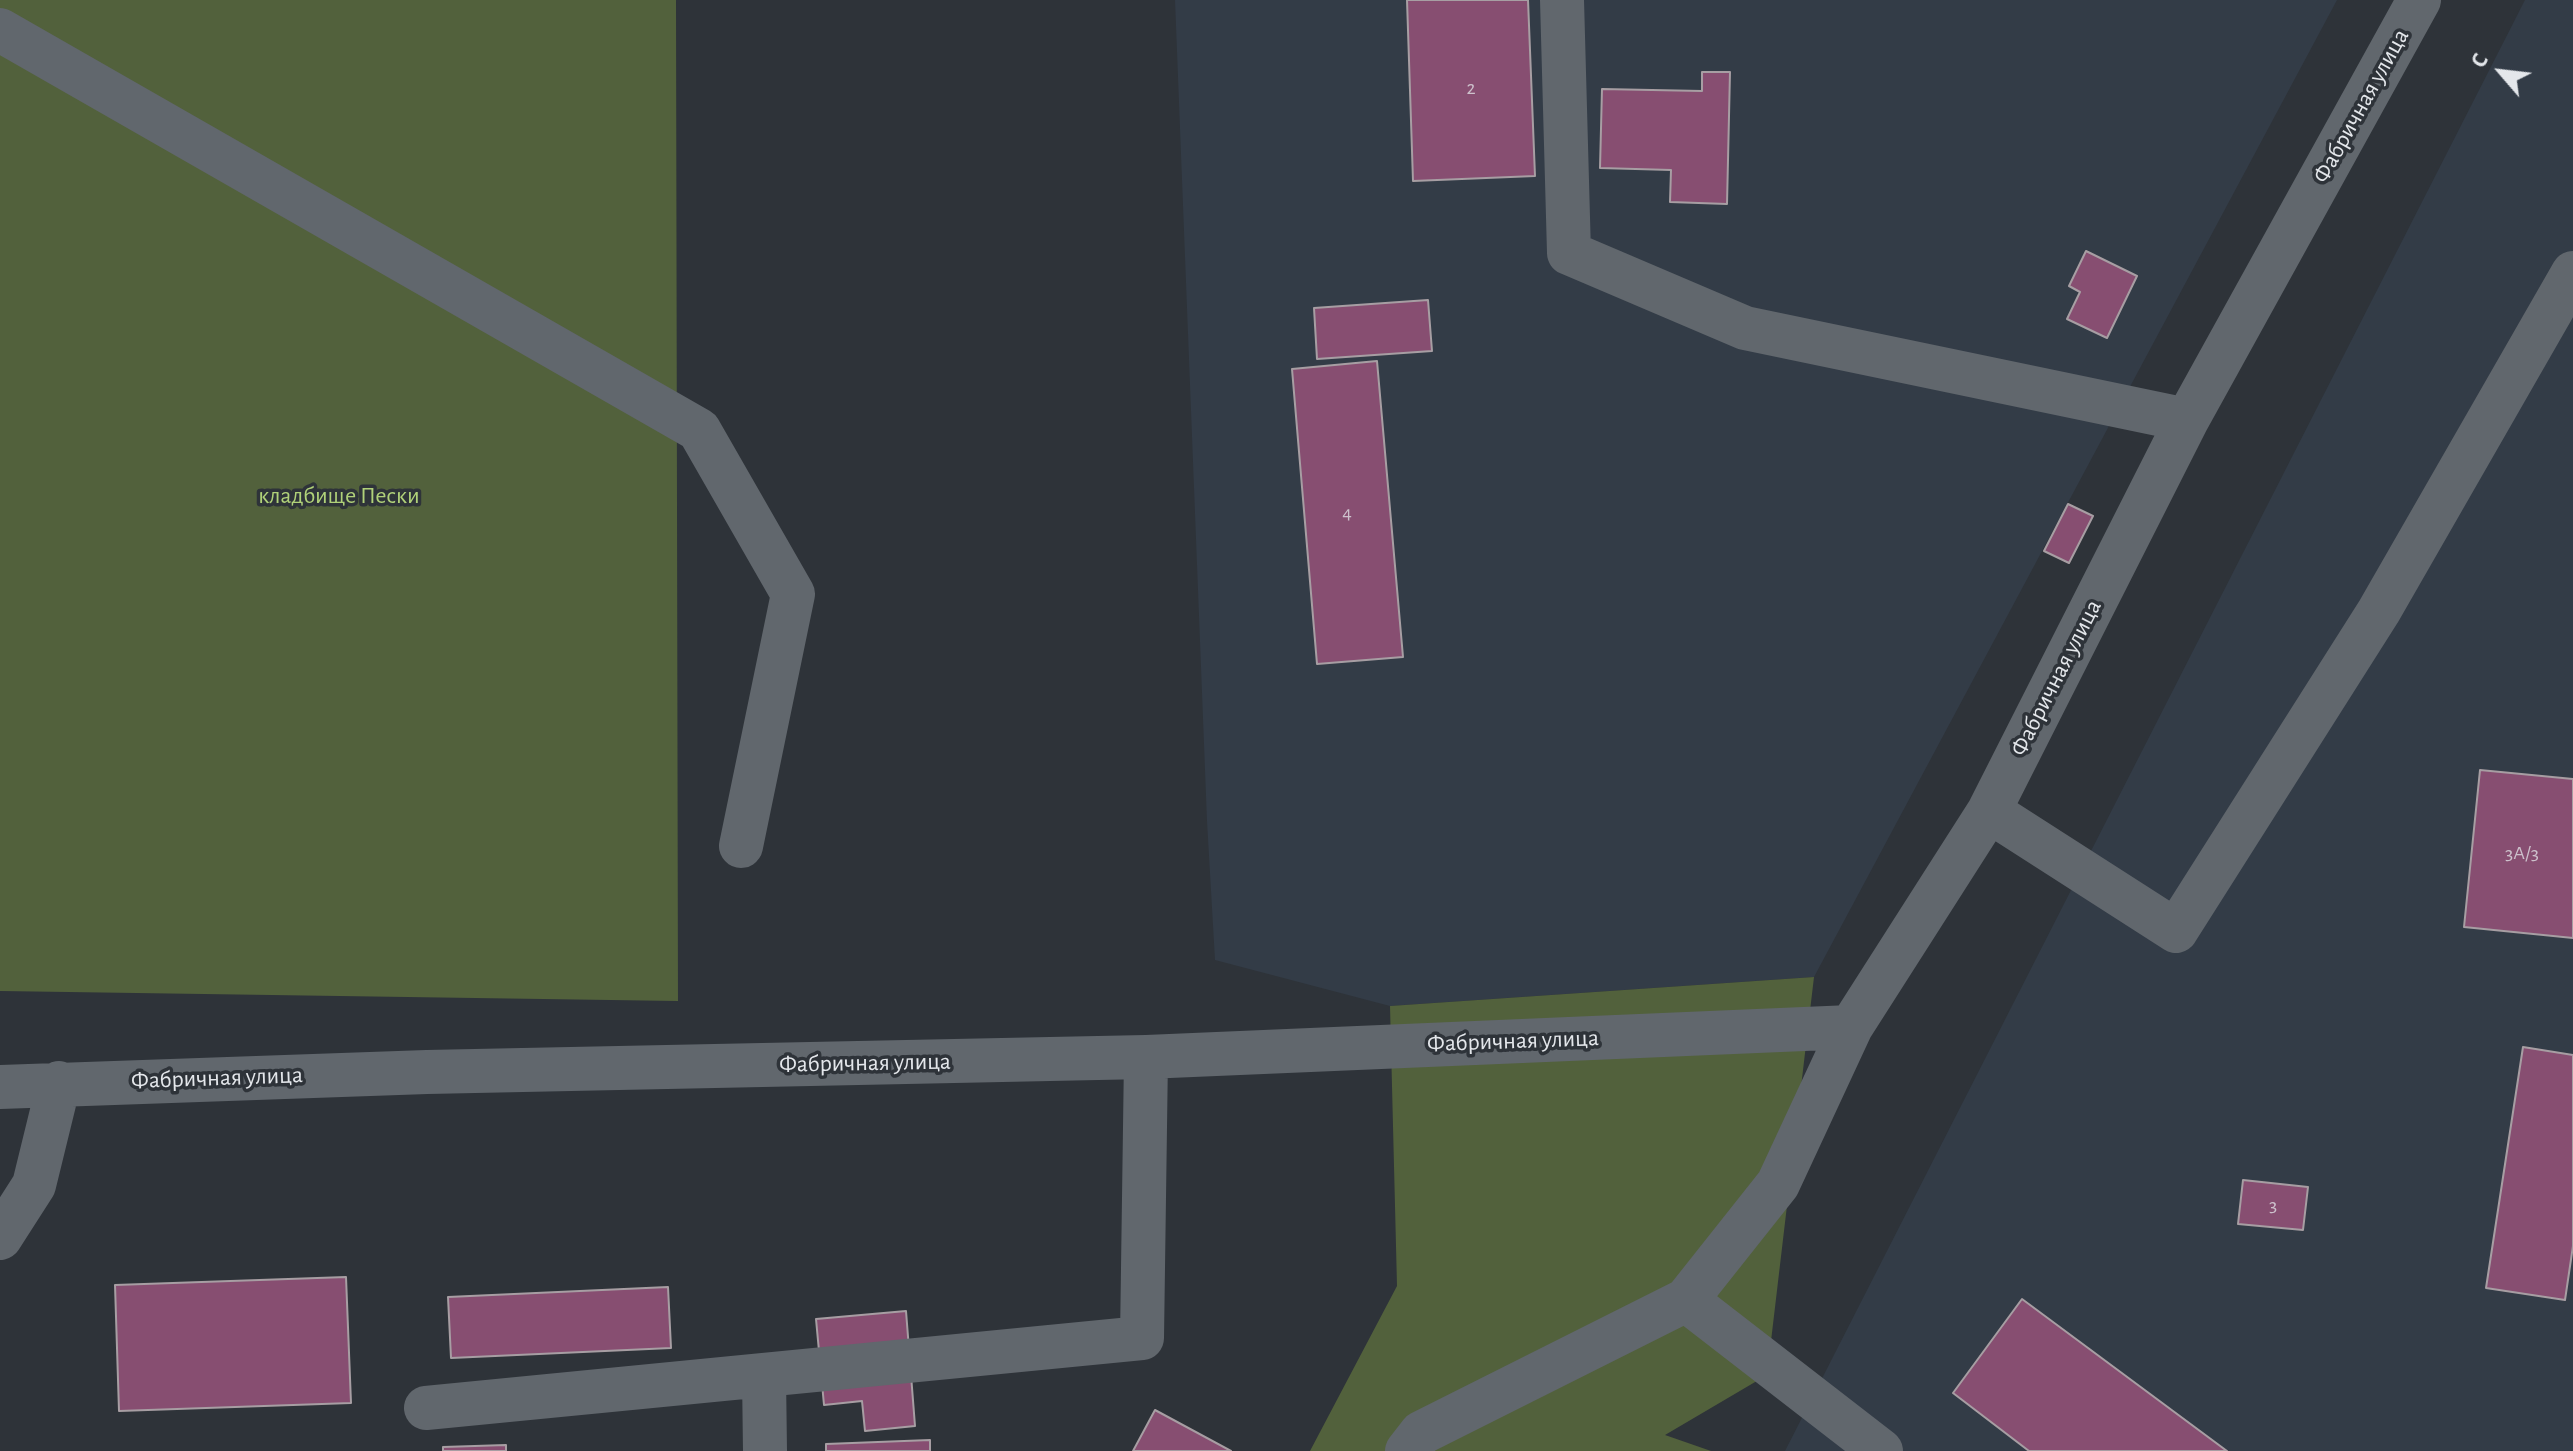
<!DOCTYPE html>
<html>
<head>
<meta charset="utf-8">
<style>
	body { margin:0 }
	#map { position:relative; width:2573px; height:1451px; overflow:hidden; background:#2e3339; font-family:"Alegreya Sans",sans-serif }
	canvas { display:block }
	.north { position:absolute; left:2461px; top:32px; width:80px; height:80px; -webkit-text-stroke:6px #2e3339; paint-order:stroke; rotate:298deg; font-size:22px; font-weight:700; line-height:32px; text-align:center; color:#e4e7eb }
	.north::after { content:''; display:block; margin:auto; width:28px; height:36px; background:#e4e7eb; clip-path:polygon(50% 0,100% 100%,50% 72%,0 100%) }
</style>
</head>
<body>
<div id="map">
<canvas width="2573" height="1451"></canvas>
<div class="north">С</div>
</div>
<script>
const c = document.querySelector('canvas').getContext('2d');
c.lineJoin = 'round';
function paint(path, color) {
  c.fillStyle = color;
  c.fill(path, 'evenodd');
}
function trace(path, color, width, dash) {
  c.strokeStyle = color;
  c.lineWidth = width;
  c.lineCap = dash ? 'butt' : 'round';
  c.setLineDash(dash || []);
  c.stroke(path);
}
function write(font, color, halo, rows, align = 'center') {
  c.font = font + ' "Alegreya Sans",sans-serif';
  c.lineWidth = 7;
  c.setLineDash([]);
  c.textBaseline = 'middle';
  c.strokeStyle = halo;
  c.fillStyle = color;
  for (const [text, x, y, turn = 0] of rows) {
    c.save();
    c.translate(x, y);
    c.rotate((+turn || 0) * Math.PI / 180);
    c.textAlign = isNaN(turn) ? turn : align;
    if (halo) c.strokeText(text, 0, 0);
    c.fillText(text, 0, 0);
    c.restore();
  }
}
paint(new Path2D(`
	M1175,0H2337L1814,977L1390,1006L1215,960L1207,821Z
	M2525,0H2573V1451H1785Z`), '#333c47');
paint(new Path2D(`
	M0,0H676L678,1001L0,991Z
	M1814,977L1767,1375L1665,1435L1711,1451H1310L1397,1286L1390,1006Z`), '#52613c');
const building = new Path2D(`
	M1407,0H1528L1535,176L1413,181Z
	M1702,72H1730L1727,204L1670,202L1671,170L1600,168L1602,89L1702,91Z
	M2086,251L2137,276L2107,338L2067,319L2080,292L2069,286Z
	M1428,300L1432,351L1317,359L1314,308Z
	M1377,361L1403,657L1317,664L1292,369Z
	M2068,504L2093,516L2069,563L2044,551Z
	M2480,770L2573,779V938L2464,927Z
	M2523,1047L2573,1055V1246L2565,1300L2486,1288Z
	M2243,1180L2308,1187L2303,1230L2238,1224Z
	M346,1277L351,1403L119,1411L115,1285Z
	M668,1287L671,1348L451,1358L448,1297Z
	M2022,1299L2227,1451H2029L1953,1393Z
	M906,1311L915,1426L865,1431L862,1401L824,1405L816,1319Z
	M1155,1410L1231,1451H1133Z
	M930,1440V1451H826V1444Z
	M506,1445V1451H443V1447Z`);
paint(building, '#874e71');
trace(building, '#a79ea3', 2);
trace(new Path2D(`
	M1562,0L1569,253L1745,328L2187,420
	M0,30L699,430L793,594L741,846
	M1989,811L2176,931L2379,611L2573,273
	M0,1087L427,1072L1146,1057L1851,1027
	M0,1238L34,1185L59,1083
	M1686,1300L1881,1451
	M764,1375L765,1451
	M426,1408L1142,1338L1146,1057
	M1407,1451L1421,1433L1686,1300L1778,1184L1851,1027L1989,811L2187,420L2419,0`), '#61676d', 44);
write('20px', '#cdc1cc', null, [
	["2",1471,88],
	["4",1347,513],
	["3А/3",2522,853],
	["3",2273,1205]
]);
write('24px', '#e4e7eb', '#2e3339', [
	["Фабричная улица",2361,106,-61],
	["Фабричная улица",2056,678,-63],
	["Фабричная улица",1513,1041,-2],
	["Фабричная улица",865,1063,-1],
	["Фабричная улица",217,1078,-2]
]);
write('24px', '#b0d179', '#2e3339', [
	["кладбище Пески",339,496]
]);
</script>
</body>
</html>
